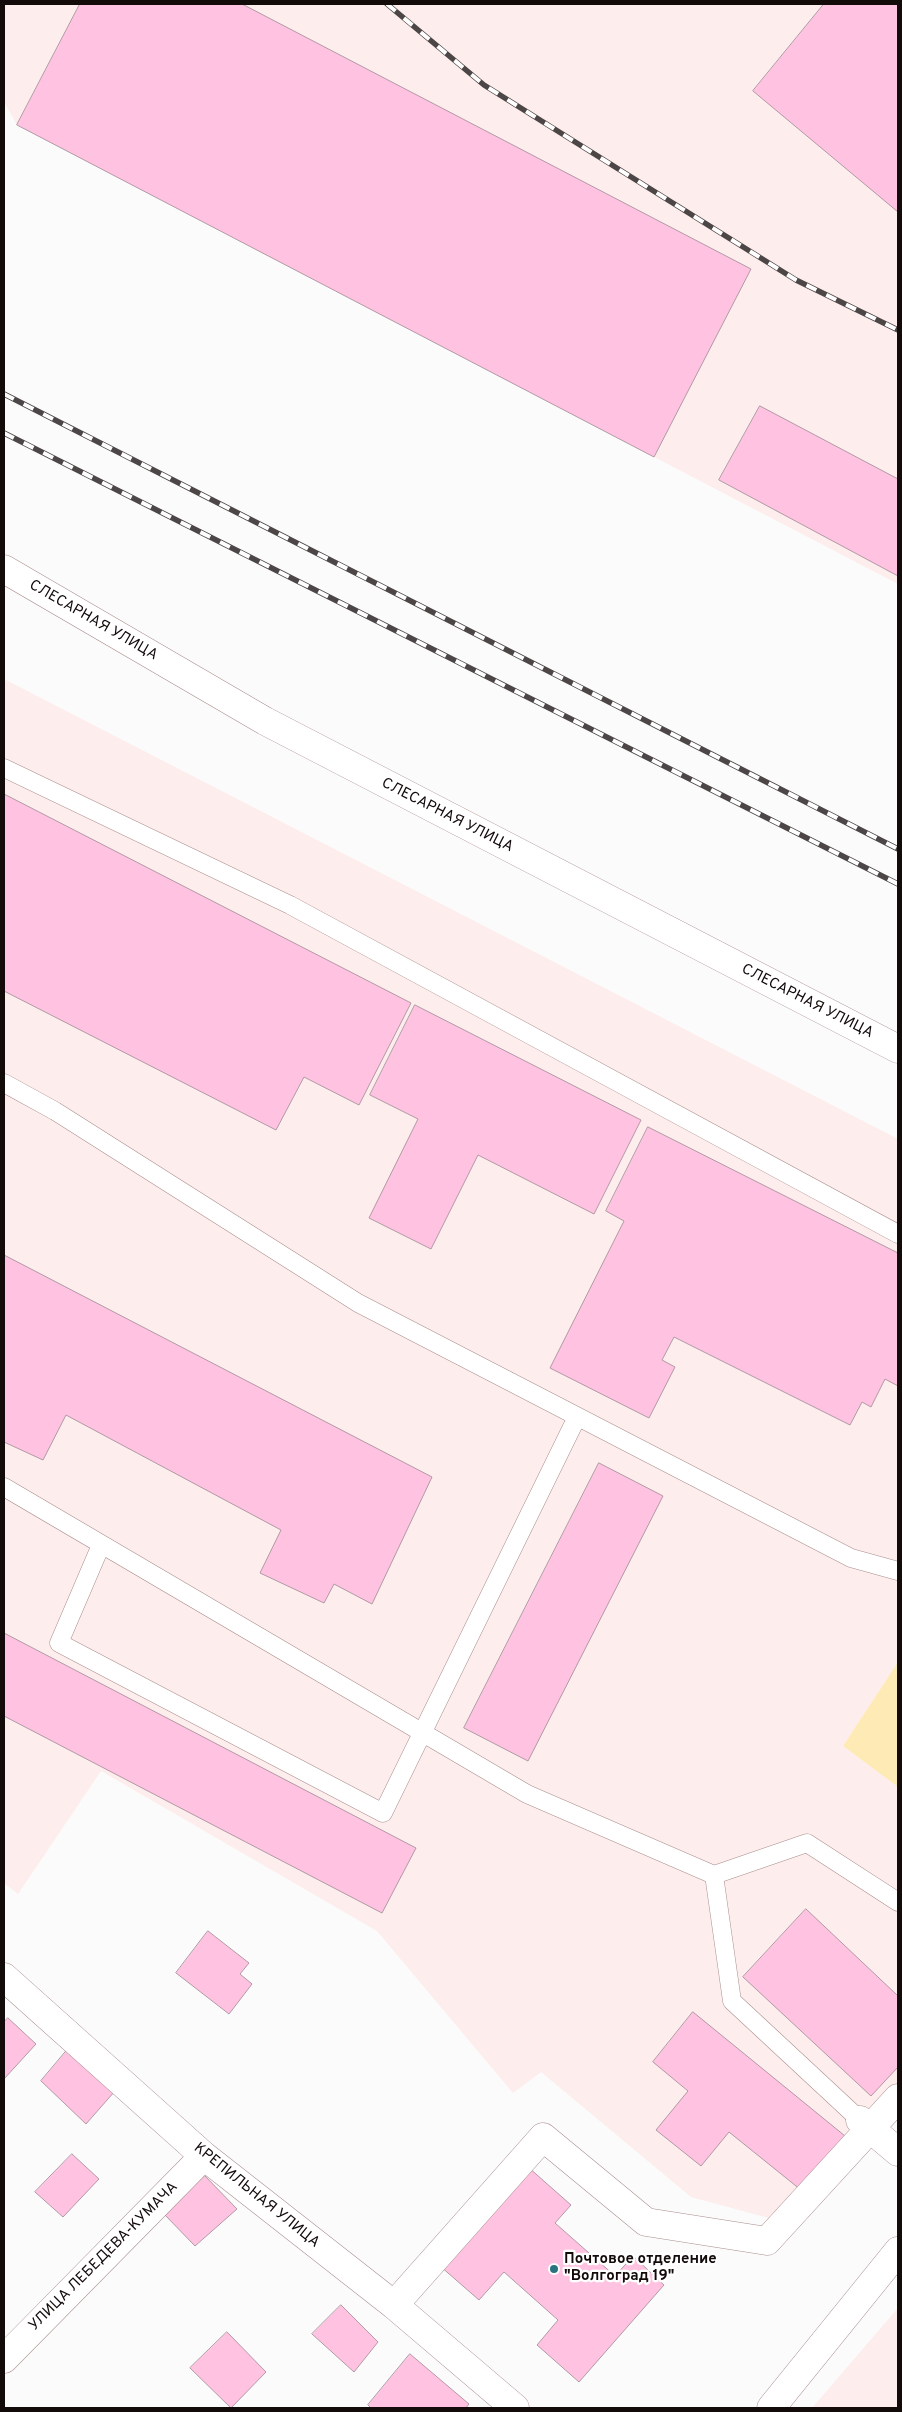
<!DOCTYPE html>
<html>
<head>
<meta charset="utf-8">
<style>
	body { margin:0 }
	#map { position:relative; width:902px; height:2412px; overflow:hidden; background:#fbfbfb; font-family:Overpass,sans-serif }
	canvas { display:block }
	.frame { position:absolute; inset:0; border:5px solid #130a0a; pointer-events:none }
</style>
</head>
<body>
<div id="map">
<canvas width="902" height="2412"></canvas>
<div class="frame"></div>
</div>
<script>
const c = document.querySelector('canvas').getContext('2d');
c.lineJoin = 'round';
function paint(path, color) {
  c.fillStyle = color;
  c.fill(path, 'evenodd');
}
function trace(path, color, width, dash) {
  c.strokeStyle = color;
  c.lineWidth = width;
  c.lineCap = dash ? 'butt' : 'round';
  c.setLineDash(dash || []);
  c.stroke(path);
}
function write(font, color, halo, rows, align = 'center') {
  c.font = font + ' Overpass,sans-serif';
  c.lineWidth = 4.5;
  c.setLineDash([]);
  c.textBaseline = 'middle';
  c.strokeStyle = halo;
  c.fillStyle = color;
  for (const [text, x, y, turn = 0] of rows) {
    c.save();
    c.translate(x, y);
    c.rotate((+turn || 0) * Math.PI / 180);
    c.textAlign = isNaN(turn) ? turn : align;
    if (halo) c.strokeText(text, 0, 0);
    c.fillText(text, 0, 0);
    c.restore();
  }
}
paint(new Path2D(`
	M4,4H898V584L17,125L4,102Z
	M4,679L898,1139V1662L843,1746L898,1787V2085L776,2220L691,2197L541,2072L513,2093L377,1931L101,1771L18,1894L4,1883Z
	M898,2308V2408H812Z`), '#fdedec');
paint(new Path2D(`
	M898,1662V1787L843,1746Z`), '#feeab5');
const building = new Path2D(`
	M80,4H242L751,269L654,457L17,125Z
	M824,4H898V212L753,91Z
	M760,406L898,479V576L719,480Z
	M4,794L411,1003L359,1105L304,1077L276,1130L4,991Z
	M415,1005L641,1120L594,1214L478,1155L431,1249L369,1218L418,1119L370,1095Z
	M648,1127L898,1253V1386L885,1379L871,1407L862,1402L850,1425L674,1337L662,1360L675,1367L649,1418L550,1368L624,1221L606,1211Z
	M4,1255L432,1477L372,1604L334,1584L324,1603L260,1573L281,1530L66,1415L43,1460L4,1442Z
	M599,1463L663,1496L528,1761L464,1728Z
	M4,1633L416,1848L382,1913L4,1716Z
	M806,1909L898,1996V2067L871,2096L743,1977Z
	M208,1931L249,1963L240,1974L252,1984L229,2014L176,1973Z
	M693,2012L845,2136L801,2190L729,2132L701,2166L656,2130L688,2091L653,2062Z
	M8,2018L36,2044L4,2079V2022Z
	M68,2049L115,2091L86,2124L41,2081Z
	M72,2154L99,2179L63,2217L35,2192Z
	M528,2167L571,2205L555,2223L615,2276L633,2256L664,2285L579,2382L537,2345L558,2320L504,2272L479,2300L440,2266Z
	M205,2176L237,2209L195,2246L164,2214Z
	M341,2305L378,2342L354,2372L312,2334Z
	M227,2332L266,2372L231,2408L190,2368Z
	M410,2354L469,2404L466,2408H371L368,2405Z`);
paint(building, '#ffc3e1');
trace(building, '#b199a5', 1);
const service = new Path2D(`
	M4,768L290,905L898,1234
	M4,1083L55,1111L358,1303L851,1558L898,1571
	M4,1487L527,1794L714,1875L807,1843L898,1902
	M101,1545L59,1643L383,1813L577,1417
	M714,1875L732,2001L860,2120`);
const minor = new Path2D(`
	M4,569L265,721L898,1049
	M4,1977L204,2156L394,2305L515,2408
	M860,2120L898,2152
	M394,2305L543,2137L646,2222L767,2241L898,2098
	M4,2359L204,2156
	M771,2408L898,2251`);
trace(service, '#aa8f8e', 19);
trace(minor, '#aa8f8e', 29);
trace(service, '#fff', 18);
trace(minor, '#fff', 28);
const rail = new Path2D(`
	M387,4L484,85L796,280L898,330
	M4,394L898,849
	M4,433L898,884`);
trace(rail, '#4c4646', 5.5);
trace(rail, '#fff', 4, [11]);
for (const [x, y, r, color] of [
	[554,2269,5,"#2c7380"]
]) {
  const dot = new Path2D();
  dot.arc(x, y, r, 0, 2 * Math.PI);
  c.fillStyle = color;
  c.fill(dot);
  trace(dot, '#fff', 2);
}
write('15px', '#130a0a', '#fff', [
	["СЛЕСАРНАЯ УЛИЦА",93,621,30],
	["СЛЕСАРНАЯ УЛИЦА",447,816,27],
	["СЛЕСАРНАЯ УЛИЦА",807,1002,27],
	["КРЕПИЛЬНАЯ УЛИЦА",256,2196,39],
	["УЛИЦА ЛЕБЕДЕВА-КУМАЧА",104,2257,-45]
]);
write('bold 15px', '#130a0a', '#fff', [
	["Почтовое отделение",564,2260],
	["\"Волгоград 19\"",564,2277]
], 'left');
</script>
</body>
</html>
